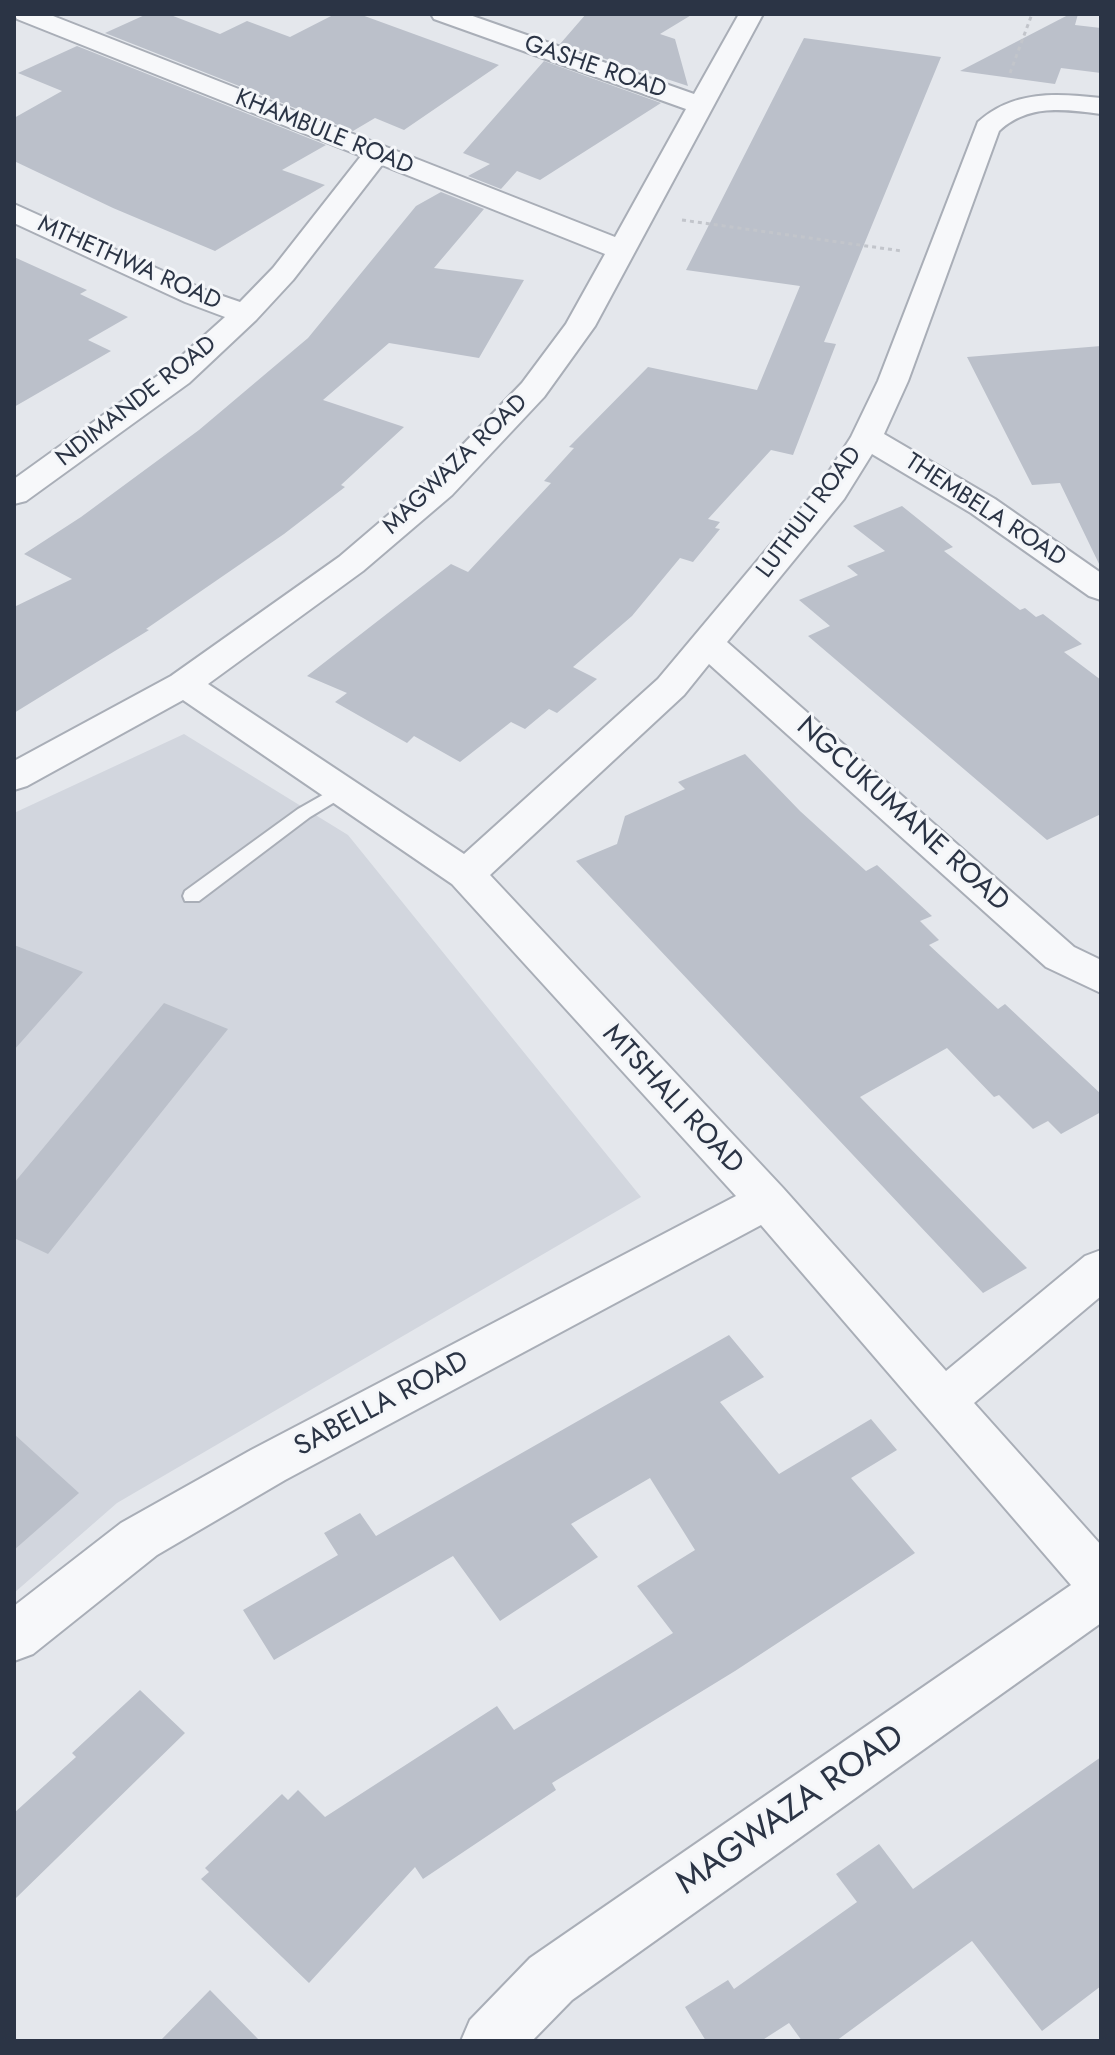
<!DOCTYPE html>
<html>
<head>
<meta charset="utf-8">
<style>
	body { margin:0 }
	#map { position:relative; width:1115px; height:2055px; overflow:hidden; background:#e4e7ec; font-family:Jost,sans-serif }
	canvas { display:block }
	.frame { position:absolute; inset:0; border:16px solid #2b3445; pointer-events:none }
</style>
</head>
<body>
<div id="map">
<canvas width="1115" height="2055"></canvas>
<div class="frame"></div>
</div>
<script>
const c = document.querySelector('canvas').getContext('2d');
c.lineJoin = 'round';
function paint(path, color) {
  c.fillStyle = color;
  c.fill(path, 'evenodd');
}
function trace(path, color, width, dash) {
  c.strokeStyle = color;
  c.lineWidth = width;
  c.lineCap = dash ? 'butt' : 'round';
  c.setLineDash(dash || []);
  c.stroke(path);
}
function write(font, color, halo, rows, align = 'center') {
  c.font = font + ' Jost,sans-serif';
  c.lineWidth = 6;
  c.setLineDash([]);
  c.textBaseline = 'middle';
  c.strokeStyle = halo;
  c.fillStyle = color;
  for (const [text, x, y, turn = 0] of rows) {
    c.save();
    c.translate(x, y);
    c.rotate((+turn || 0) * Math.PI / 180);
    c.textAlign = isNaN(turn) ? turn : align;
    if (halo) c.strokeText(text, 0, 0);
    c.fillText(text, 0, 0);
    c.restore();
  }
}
paint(new Path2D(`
	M184,734L348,835L641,1197L117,1503L14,1593V813Z`), '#d2d6de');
paint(new Path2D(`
	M147,14H168L220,34L247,21L290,37L335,14H359L499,65L404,130L375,118L353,131L105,33Z
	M586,14H693L660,34L675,39L688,86L560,44Z
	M1070,14H1078L1075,25L1101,28V73L1061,68L1055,84L960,71Z
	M804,38L941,57L824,342L836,344L793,455L771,450L708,519L720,522L715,528L720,529L693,562L680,558L632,616L573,667L597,679L557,713L549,709L525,729L511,722L460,762L414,736L407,743L335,702L347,693L307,676L451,564L468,572L551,483L544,481L574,448L569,447L648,367L757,390L800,286L686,270Z
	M77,46L326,145L282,170L325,185L215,251L113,208L14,161V118L62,91L18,73Z
	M544,61L661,103L540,180L517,171L501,189L468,176L490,164L463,153Z
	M441,192L484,209L434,268L524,280L479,358L389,343L323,400L404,427L341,485L345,487L284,534L146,629L149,630L14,713V607L72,579L24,554L81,517L199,430L308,338L416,206Z
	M14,257L87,290L80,294L128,317L88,340L111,351L14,407Z
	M1101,346V568L1060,483L1032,485L967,357Z
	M902,506L953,547L944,551L1020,610L1025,608L1036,617L1043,614L1082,644L1064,652L1101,680V814L1047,840L808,636L830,626L799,600L858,575L847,566L885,551L853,526Z
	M745,754L800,811L866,871L877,865L932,916L920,921L939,940L929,945L998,1009L1005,1004L1101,1094V1112L1061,1134L1048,1121L1033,1129L999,1095L994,1097L947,1048L860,1097L1027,1268L983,1293L576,861L617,844L625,816L685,789L678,782Z
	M14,945L83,972L14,1050Z
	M164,1003L228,1029L48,1254L14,1238V1183Z
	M729,1335L764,1377L720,1402L779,1474L871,1419L897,1450L851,1478L915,1553L735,1671L552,1783L556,1790L423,1879L415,1867L309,1983L201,1879L209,1872L205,1868L282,1794L288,1800L298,1790L325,1817L497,1706L514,1730L673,1633L637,1586L695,1550L650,1478L571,1524L598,1557L500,1621L453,1556L274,1660L243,1610L338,1555L324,1533L360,1513L376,1536Z
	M14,1434L79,1493L14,1550Z
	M140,1690L185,1733L14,1900V1813L76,1757L72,1753Z
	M1101,1757V1986L1042,2031L972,1941L836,2041H802L789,2023L761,2041H706L685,2007L728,1980L734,1989L857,1902L836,1874L879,1844L913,1889Z
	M210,1990L260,2041H160Z`), '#bbc0ca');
const lane = new Path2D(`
	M342,784L351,790L348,794L310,817L199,901H185L183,896L185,891L298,809Z`);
const street = new Path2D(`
	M14,14H48L615,237L686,109L434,19L431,14H467L694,94L739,14H763L595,326L544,397L452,495L363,571L208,684L464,854L658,679L819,487L851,437L878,381L978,122C1013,90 1057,93 1101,98V114C1064,109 1028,104 999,131L908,381L884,434L995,499L1101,573V600L1089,596L971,513L872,454L844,499L727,642L1074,947L1101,960V993L1046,967L709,664L684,695L490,875L783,1188L946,1371L1085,1256L1101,1250V1296L974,1403L1101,1545V1623L572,2000L532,2041H461L470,2020L530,1958L1071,1585L761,1225L285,1480L157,1555L33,1654L14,1661V1606L121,1523L251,1450L736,1196L452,884L183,700L27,786L14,790V761L171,676L339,557L428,481L522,383L566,324L605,254L382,165L293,280L256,320L189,383L26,501L14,504V479L167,369L225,317L185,302L14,223V204L205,290L240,302L273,268L361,156L17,19Z`);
trace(lane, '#a9aeb7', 4);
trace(street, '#a9aeb7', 4);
trace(new Path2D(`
	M1010,73L1032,14
	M682,220L902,251`), '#c2c5cb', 3, [4, 4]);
paint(lane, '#f7f8fa');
paint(street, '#f7f8fa');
write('24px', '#2b3445', '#f4f6f9', [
	["GASHE ROAD",595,68,19],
	["KHAMBULE ROAD",324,133,22],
	["MTHETHWA ROAD",129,264,24],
	["NDIMANDE ROAD",137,402,-38],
	["MAGWAZA ROAD",456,465,-44],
	["THEMBELA ROAD",985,511,33],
	["LUTHULI ROAD",810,513,-53]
]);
write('28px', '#2b3445', '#f4f6f9', [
	["NGCUKUMANE ROAD",902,815,42],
	["MTSHALI ROAD",672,1100,47],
	["SABELLA ROAD",382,1405,-28]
]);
write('34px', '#2b3445', '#f4f6f9', [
	["MAGWAZA ROAD",791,1811,-35]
]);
</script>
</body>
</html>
